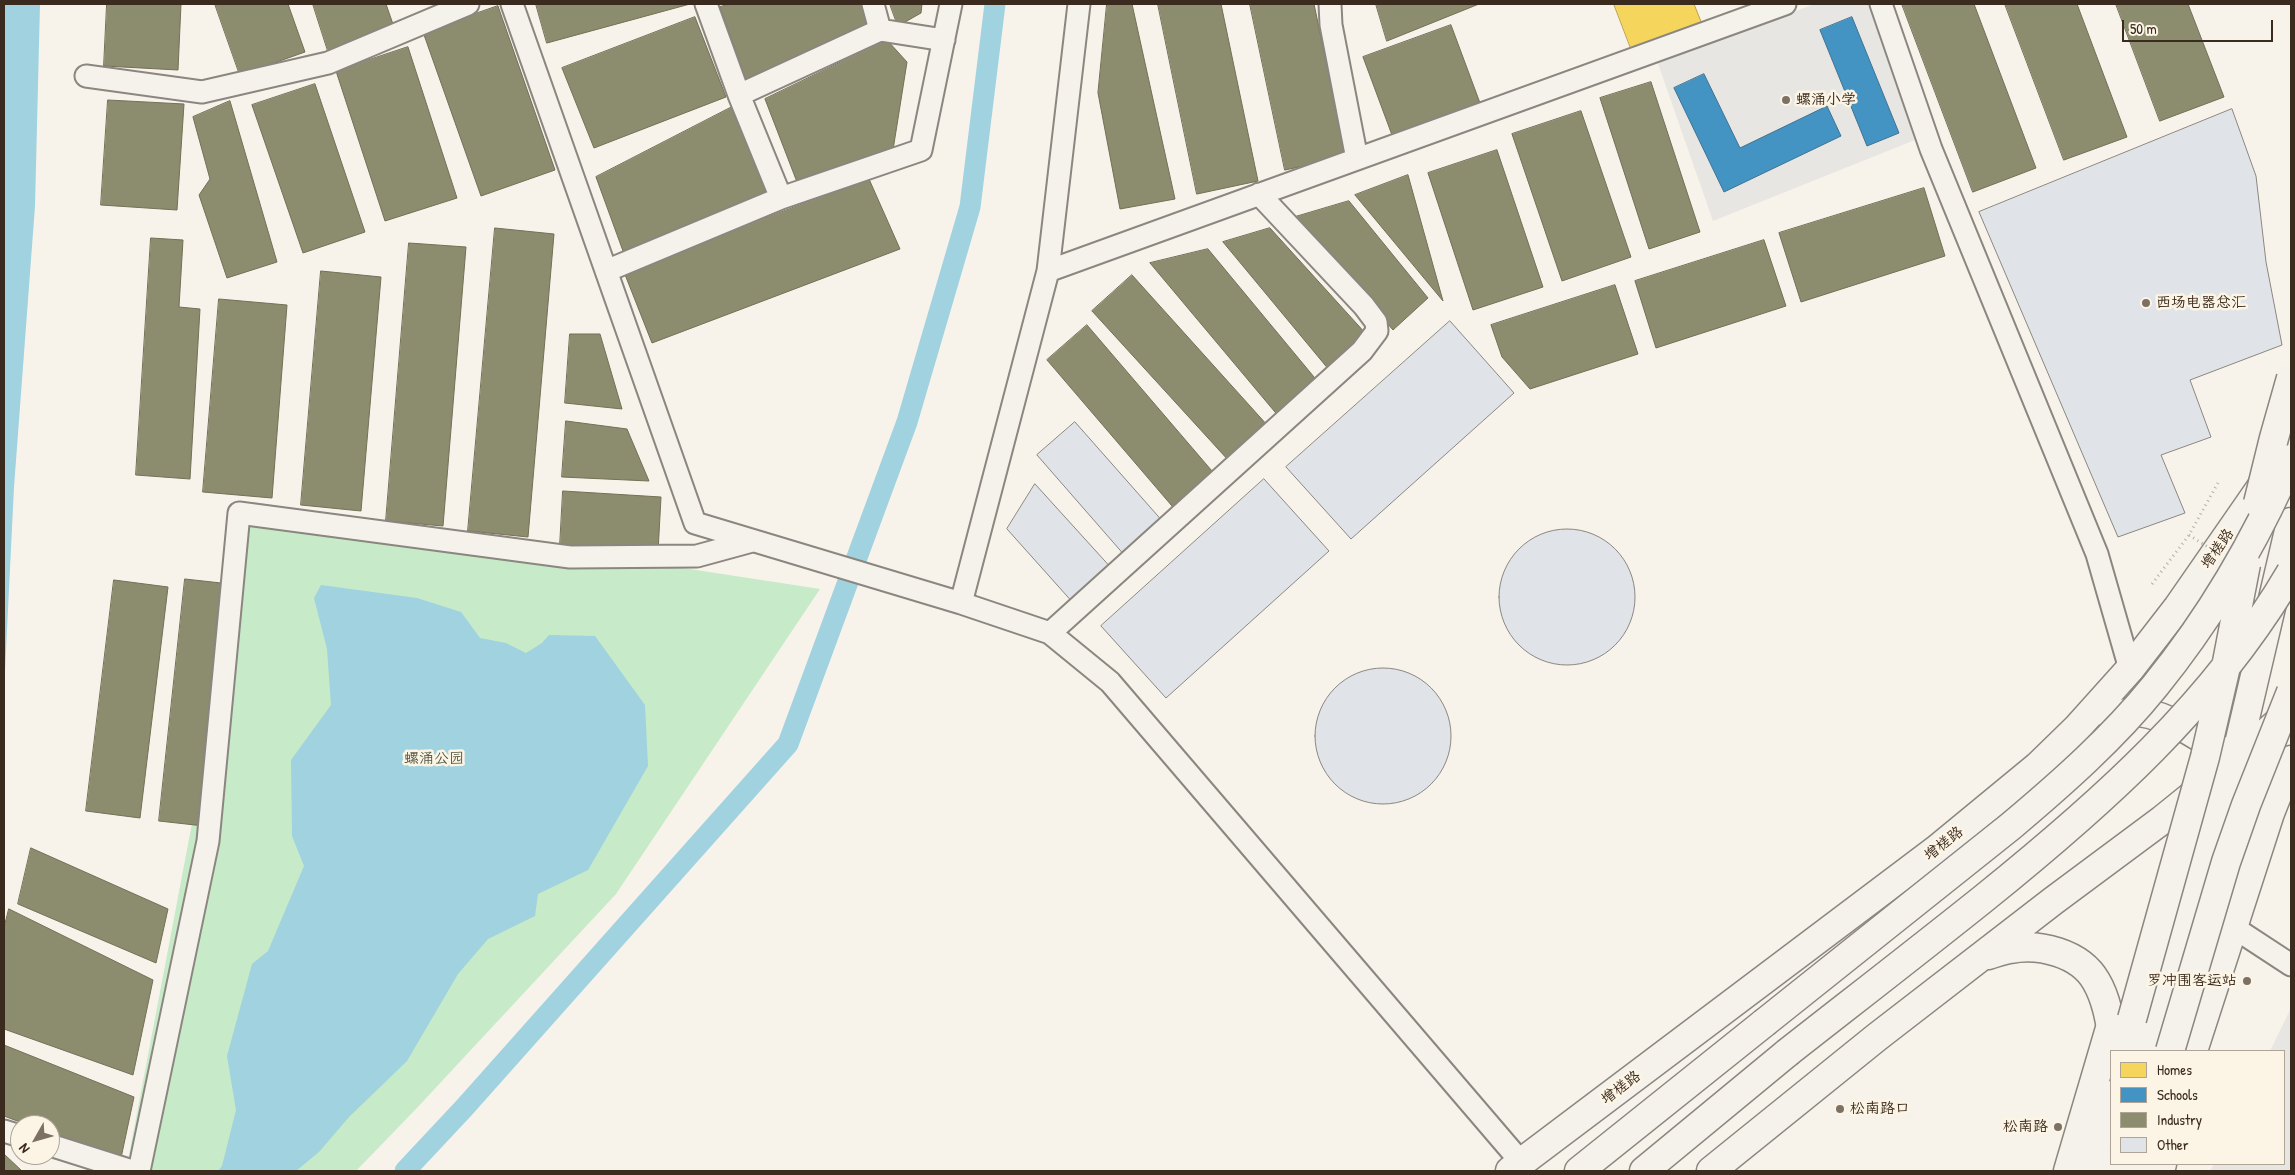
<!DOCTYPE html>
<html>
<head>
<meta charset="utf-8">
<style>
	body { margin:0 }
	#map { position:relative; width:2295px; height:1175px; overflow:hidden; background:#f7f3ea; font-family:"Patrick Hand",sans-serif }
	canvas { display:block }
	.frame { position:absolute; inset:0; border:5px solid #3b2a1e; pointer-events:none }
	.legend { position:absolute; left:2110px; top:1050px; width:175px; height:115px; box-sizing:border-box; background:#fcf5e5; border:1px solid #afa495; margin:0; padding:6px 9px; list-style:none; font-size:15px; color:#3b2a1e }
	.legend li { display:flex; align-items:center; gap:10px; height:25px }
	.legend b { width:25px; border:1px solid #afa495 }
	.north { position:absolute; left:10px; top:1115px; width:50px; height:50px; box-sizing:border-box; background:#fcf5e5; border:1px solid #afa495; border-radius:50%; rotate:232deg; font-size:14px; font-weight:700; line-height:20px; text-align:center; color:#3b2a1e }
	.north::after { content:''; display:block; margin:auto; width:18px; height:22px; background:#7d7065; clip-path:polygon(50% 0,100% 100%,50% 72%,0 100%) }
	.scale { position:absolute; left:2122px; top:20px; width:151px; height:22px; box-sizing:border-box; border:2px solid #3b2a1e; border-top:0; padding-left:6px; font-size:15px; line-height:18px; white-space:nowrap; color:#3b2a1e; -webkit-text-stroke:4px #fcf5e5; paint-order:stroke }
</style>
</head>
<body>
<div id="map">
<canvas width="2295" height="1175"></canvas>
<div class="frame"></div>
<ul class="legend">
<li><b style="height:14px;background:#f6d55c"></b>Homes</li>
<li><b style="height:14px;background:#4393c3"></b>Schools</li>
<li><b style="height:14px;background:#8c8c6e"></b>Industry</li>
<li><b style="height:14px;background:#e0e4e8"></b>Other</li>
</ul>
<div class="north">N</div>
<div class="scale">50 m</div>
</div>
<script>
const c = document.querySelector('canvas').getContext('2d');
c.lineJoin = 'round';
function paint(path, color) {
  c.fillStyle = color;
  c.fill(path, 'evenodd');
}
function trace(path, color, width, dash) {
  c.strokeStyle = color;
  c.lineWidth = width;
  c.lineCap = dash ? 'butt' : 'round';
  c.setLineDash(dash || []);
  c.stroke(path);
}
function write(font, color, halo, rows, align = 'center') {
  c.font = font + ' "Patrick Hand","LXGW WenKai TC",sans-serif';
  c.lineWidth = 5;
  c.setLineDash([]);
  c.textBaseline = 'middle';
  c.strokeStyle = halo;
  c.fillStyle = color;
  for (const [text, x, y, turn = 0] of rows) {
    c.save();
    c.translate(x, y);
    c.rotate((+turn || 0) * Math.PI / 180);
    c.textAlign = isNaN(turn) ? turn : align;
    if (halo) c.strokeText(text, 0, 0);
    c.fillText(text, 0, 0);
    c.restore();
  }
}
paint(new Path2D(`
	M1815,4H1868L1915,140L1713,221L1657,61Z
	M2290,1010L2291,1171H2210L2214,1164H2284V1051H2270Z`), '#e7e6e3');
paint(new Path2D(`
	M253,502L820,589L616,894L415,1110L356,1171H126Z`), '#c7eac8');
paint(new Path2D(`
	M4,4H40L35,206L14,487L4,691Z
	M321,585L417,598L461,612L480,638L506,643L526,653L542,643L549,635L595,636L645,705L648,766L588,870L538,894L535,916L488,939L458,974L407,1061L349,1117L319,1152L296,1171H218L222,1166L236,1110L227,1056L252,964L268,951L304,866L292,836L291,760L331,705L327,649L314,598Z`), '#a0d2e0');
const homes = new Path2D(`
	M1614,4H1694L1702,24L1632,51Z`);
paint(homes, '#f6d55c');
trace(homes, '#bea249', 1);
const schools = new Path2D(`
	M1852,17L1899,133L1867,146L1820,30Z
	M1704,74L1740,148L1827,106L1841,136L1724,192L1674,88Z`);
paint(schools, '#4393c3');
trace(schools, '#417492', 1);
const industry = new Path2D(`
	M107,4H181L178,70L104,66Z
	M215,4H288L305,52L240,75Z
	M313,4H386L395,30L328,51Z
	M536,4H690L547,43Z
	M730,4H869L875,26L749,89L720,7Z
	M890,4H922L921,13L898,26Z
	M1107,4H1132L1175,199L1120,209L1098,93Z
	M1158,4H1221L1258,181L1197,194Z
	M1250,4H1314L1346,157L1285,170Z
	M1376,4H1479L1387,41Z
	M1902,4H1974L2036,168L1973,192Z
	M2005,4H2077L2127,137L2064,160Z
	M2116,4H2188L2224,97L2160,121Z
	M498,6L555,170L481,196L423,32Z
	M695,17L726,97L594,148L562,68Z
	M1451,25L1480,103L1392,135L1363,57Z
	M887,40L907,62L893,150L797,182L765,99Z
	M408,47L457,198L385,221L336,71Z
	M1651,82L1700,232L1649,249L1600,98Z
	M315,84L365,232L303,253L252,105Z
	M108,100L184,104L177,210L101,205Z
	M230,101L277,262L227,278L199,195L210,179L193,117Z
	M732,107L768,196L623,251L596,177Z
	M1581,111L1631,257L1562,281L1512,134Z
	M1497,150L1543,287L1473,310L1428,173Z
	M1408,175L1443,301L1355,195Z
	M869,179L900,249L652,343L624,272Z
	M1924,188L1945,256L1801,302L1779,233Z
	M1349,201L1428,298L1393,330L1295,217Z
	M495,228L554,234L528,537L468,531Z
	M1270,228L1367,335L1330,371L1223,242Z
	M151,238L183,240L179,307L200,309L190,479L136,475Z
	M1764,240L1786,306L1656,348L1635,281Z
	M409,243L466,247L443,526L386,521Z
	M1208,249L1319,383L1280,418L1150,263Z
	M321,271L381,277L361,511L301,505Z
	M1132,275L1268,426L1229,461L1092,311Z
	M1615,285L1638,354L1530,389L1502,357L1491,325Z
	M219,299L287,305L272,498L203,492Z
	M1087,325L1218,478L1178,513L1047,360Z
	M570,334H600L622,409L565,403Z
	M566,421L627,429L649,481L562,477Z
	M563,491L661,497L658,552L560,546Z
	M185,579L230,584L204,826L159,821Z
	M114,580L168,587L140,818L86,811Z
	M31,848L168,909L156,963L18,904Z
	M9,909L153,980L133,1075L4,1029V928Z
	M4,1045L134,1097L121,1158L50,1133V1125H28L4,1116Z
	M4,1154L22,1171H4Z`);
paint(industry, '#8c8c6e');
trace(industry, '#746f56', 1);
trace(new Path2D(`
	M405,1171L464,1108L788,744L907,422L970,207L995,4`), '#a0d2e0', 21);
const building = new Path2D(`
	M2232,109L2256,176L2266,262L2282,345L2190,380L2211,437L2161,455L2185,513L2118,537L1979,212Z
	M1450,321L1514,393L1351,539L1286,467Z
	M1075,422L1165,524L1126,557L1037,455Z
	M1264,479L1329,551L1166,698L1101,626Z
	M1035,484L1114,571L1075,605L1007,529Z
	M1499 597a68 68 0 1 1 136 0a68 68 0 1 1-136 0Z
	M1315 736a68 68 0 1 1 136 0a68 68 0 1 1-136 0Z`);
paint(building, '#e0e4e8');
trace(building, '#8b867f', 1);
const street = new Path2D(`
	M512,4L695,523L961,603L1050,633L1110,682L1521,1162
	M706,4L739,95L781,198
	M1330,4L1331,25L1357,159
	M1881,4L1931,149L2097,554L2130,669
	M880,30L944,40
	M86,76L202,92L328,63L468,4
	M739,95L880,30L873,4
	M606,271L781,198L921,150L951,4
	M1048,271L1785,4
	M961,603L1048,271L1079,4
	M1050,633L1362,351L1377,331L1376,322L1364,306L1259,194
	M2233,927L2291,965
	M4,1131L20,1136
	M50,1145L132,1171
	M139,1171L208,841L239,513L570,557L697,556L752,541`);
const secondary = new Path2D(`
	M2068,1171L2111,1025`);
const primary = new Path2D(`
	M2112,718C2120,715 2129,711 2139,712C2170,716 2202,738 2227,755
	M1988,955C1995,953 2003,950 2010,949C2039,943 2080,953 2096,981C2108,1001 2111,1028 2115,1051
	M2148,1051L2190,906L2235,761L2291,522
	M2193,1051L2270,813L2291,760
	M1510,1171L1936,850L2038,766L2077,728L2130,669L2178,607L2273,470L2291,432
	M1711,1171L1877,1037L2053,901L2162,820L2235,761L2285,716
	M2115,1171L2117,1164
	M2160,1171L2162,1164`);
const highway = new Path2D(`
	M2123,1051L2132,1019
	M1579,1171L1764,1023
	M1644,1171L1787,1053
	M2090,1171L2111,1095
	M2137,1171L2139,1164`);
trace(street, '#8b867f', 25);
trace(secondary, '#8b867f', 31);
trace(primary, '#8b867f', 31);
trace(highway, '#8b867f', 31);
trace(new Path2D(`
	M2152,584L2189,535L2219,481`), '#b3afa9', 3, [1, 4]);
trace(street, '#f5f2ec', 21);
trace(secondary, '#f5f2ec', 28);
trace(primary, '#f5f2ec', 28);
trace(highway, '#f5f2ec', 28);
const highwayBridge = new Path2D(`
	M2258,503L2274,438L2291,378
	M2132,1019L2205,757L2227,662L2246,564
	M1764,1023L2011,826C2062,783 2113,738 2155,686C2211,617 2256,540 2291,459
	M2170,1051L2226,862L2246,805L2291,692
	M1787,1053C1852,1002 1918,951 1983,899C2101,804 2214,704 2291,572`);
trace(highwayBridge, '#8b867f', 31, []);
trace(new Path2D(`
	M2189,535L2217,553`), '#b3afa9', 3, [1, 4]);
trace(highwayBridge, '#f5f2ec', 28);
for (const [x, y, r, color] of [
	[1786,100,5,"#7d7065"],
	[2146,303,5,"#7d7065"],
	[2247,981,5,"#7d7065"],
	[1840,1109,5,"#7d7065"],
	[2058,1127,5,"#7d7065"]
]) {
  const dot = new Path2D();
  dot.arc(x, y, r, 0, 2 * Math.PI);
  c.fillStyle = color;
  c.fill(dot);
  trace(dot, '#fcf5e5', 2);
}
write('15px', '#3b2a1e', '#fcf5e5', [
	["螺涌小学",1796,100],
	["西场电器总汇",2156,303],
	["罗冲围客运站",2237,981,"right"],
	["松南路口",1850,1109],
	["松南路",2048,1127,"right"]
], 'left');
write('15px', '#3b2a1e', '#fcf5e5', [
	["增槎路",2218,549,-55],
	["增槎路",1944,844,-38],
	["增槎路",1621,1088,-37]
]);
write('15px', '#545842', '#fcf5e5', [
	["螺涌公园",434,759]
]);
</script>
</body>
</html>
